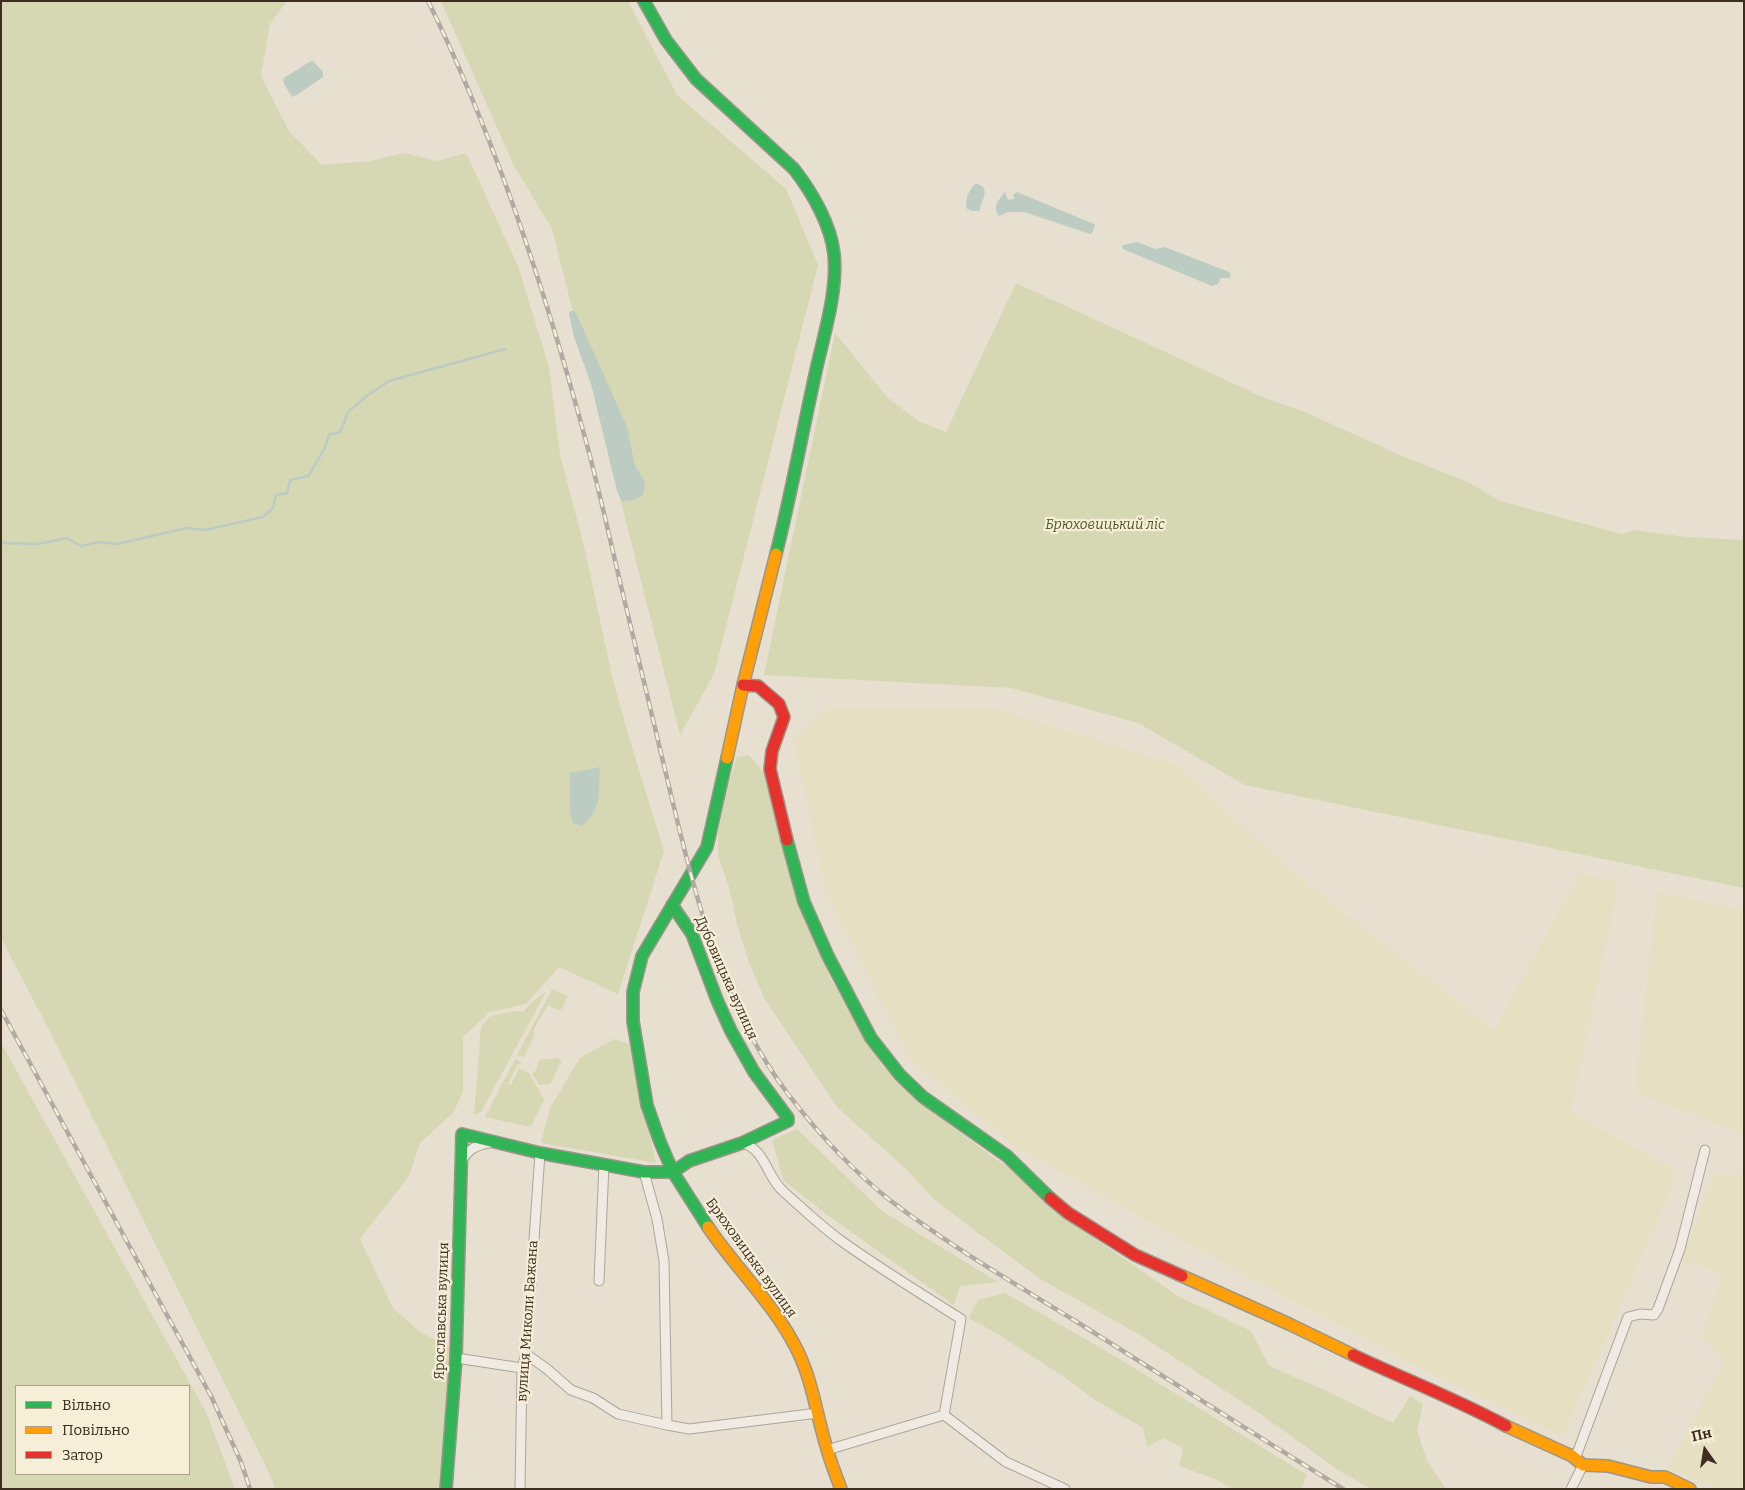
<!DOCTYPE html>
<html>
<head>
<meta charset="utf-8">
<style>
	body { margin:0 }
	#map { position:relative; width:1745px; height:1490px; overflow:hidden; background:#e7e0d1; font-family:Bitter,serif }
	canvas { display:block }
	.frame { position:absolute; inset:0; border:2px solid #3d2e20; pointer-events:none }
	.legend { position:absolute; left:15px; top:1385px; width:175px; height:90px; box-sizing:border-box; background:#f7eed8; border:1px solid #ada18e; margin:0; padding:6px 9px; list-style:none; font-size:15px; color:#3d2e20 }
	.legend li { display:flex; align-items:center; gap:10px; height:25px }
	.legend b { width:25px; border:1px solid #ada18e }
	.north { position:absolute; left:1680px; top:1425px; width:50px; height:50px; -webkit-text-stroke:4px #f7eed8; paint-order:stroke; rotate:347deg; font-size:14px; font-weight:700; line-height:20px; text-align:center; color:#3d2e20 }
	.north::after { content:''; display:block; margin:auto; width:18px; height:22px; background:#3d2e20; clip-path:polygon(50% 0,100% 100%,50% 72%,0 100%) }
</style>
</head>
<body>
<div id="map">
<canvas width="1745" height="1490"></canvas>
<div class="frame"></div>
<ul class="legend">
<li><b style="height:6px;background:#30b455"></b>Вільно</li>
<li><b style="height:6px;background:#ff9f0a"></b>Повільно</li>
<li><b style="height:6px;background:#e5322d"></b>Затор</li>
</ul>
<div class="north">Пн</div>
</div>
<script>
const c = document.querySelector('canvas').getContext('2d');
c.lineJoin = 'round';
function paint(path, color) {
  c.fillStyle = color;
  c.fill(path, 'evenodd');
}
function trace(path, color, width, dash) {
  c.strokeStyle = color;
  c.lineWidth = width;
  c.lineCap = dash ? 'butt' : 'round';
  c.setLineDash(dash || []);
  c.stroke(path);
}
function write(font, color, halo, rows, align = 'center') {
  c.font = font + ' Bitter,serif';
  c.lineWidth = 4.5;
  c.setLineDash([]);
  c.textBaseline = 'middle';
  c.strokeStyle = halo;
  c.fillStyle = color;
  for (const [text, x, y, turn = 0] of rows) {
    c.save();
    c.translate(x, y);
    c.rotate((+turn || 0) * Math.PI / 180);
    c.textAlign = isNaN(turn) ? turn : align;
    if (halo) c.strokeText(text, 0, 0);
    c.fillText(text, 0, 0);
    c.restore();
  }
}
paint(new Path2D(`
	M828,707L994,708L1179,766L1286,866L1494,1030L1579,873L1619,882L1571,1112L1679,1172L1563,1437L1414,1365L1202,1252L1014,1146L909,1058L826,893L793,740Z
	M1657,892L1744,910V1135L1634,1092Z
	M1714,1172L1744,1176V1489H1717L1668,1468L1724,1362L1702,1336L1721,1272L1682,1262Z`), '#e6dfc2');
paint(new Path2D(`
	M1,1H287L270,24L261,76L289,131L322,165L370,161L404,153L437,161L466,153L518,266L549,367L560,455L585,550L612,676L628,734L664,851L618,994L559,967L526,1004L490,1012L463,1037V1092L453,1113L420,1143L409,1176L360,1239L393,1308L420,1332L450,1347L447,1448L444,1489H275L271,1477L50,1032L1,938Z
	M441,1H628L677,95L786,189L818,265L714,674L680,735L552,229L513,164Z
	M1016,283L1265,398L1307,413L1400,455L1468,482L1500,501L1622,534L1633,530L1687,537L1744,540V888L1245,785L1138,723L1011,688L764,675L835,333L888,398L920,422L946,432Z
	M749,755L765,774L773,812L796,892L831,980L883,1066L936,1115L993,1157L1030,1181L1039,1196L1091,1236L1178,1296L1251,1331L1269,1366L1322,1389L1393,1423L1410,1396L1423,1404L1417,1431L1427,1461L1446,1489H1371L1338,1470L1262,1415L1140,1335L1042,1280L978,1233L934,1199L905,1168L838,1108L764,998L748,960L737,924L729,887L718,855V832L730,780L737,757Z
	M552,989L568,996L562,1009L558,1010L548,1005L533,1031L535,1034L524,1057L517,1055Z
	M546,992L481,1112L474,1115L481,1027L490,1016L513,1011L523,1012L533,1001Z
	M614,1039L629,1044L656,1163L541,1143L550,1108L580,1058Z
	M1,1043L206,1412L235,1489H1ZM16,1386H189V1474H16Z
	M557,1058L560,1060L561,1063L550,1084L539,1085L532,1074L537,1069V1065L541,1059H550Z
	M515,1059L521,1062L520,1065L518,1064L508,1084L511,1085L519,1068L529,1073L544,1100L531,1127L485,1117Z
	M797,1129L882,1211L998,1282L960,1286L954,1305L830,1217L783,1180L772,1140Z
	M1005,1293L1113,1355L1307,1475L1301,1489H1233L1215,1479L1179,1466L1183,1448L1163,1438L1147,1447L1143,1428L1095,1400L1070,1381L1001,1336L969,1318L978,1300Z`), '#d6d7b3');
paint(new Path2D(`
	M313,61L323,72V77L297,95L292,97L283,82L284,78L309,62Z
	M975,184C991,185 983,199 980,209L979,211H973L967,209C964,201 969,189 975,184Z
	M1005,192L1008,200L1014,199L1013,195L1017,192L1094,224L1095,226L1092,233L1090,234L1024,212H1008L999,216C992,206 999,200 1005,192Z
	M1137,242L1155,249L1165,247L1229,272L1231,275L1229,278H1221L1218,284L1212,286L1123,249L1122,246L1123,245Z
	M570,311H574L577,315L627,427L635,466L643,478L645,484L643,495L635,500L622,501L617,491L591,384L574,337L569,314Z
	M600,767C598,792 603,808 582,826L573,823L570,812V773Z`), '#bcccc2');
trace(new Path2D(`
	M1,543L38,544L67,538L81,546L99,542L117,544L187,528L205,530L263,517L273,508L276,495L287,493L290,480L308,476L325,448L329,435L340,432L348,412L368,395L389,381L505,349`), '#bcccc2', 2.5);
const street = new Path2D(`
	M742,1143C766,1149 767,1179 785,1193C803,1209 821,1226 840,1240C879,1268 920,1293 961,1319L944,1415
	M462,1161C468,1149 477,1145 489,1143
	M644,1172L657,1219L664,1261L667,1425
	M599,1281L604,1164
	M526,1354L547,1369L571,1390L593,1398L618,1414L667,1425L689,1429L818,1413
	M456,1358L522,1368
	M827,1450L944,1415L1006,1462L1065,1489
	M1575,1459L1628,1317L1640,1314L1654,1315L1658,1309L1680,1249L1705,1150
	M520,1489L522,1368L526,1354L540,1153
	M1571,1489L1583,1465`);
const fast = new Path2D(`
	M644,1L666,40L696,79L794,169C812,192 831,225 834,254C838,293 823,337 815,375C802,434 791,495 776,554
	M787,840L804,902L828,956L871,1038L900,1075L923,1097L1007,1156L1050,1198
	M672,905L692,934L717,1000L731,1031L754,1072L788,1118V1121L742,1143L689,1161L673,1172
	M708,1227L673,1172L660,1142L647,1105L633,1021V992L642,956L707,847L727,758
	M446,1489L456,1358L462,1134L540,1153L644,1172H673`);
const slow = new Path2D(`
	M727,758L743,685L776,554
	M708,1227C735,1267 771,1301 794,1344C812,1376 816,1414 827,1449C831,1463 836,1476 841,1489
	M1182,1276L1289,1324L1353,1355
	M1506,1426L1572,1456L1583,1465L1608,1466L1651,1477H1665L1690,1489`);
const jam = new Path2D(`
	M743,685L758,686L779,704L784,717L772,751L770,769L787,840
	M1050,1198L1068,1213L1135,1255L1182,1276
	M1353,1355C1404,1379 1456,1399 1506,1426`);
trace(street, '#ada599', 11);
trace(fast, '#9c958a', 14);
trace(slow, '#9c958a', 14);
trace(jam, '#9c958a', 14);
trace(street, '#efebe3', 9);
trace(fast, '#30b455', 11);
trace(slow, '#ff9f0a', 11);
trace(jam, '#e5322d', 11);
const rail = new Path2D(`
	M428,1C496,139 547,296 587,445C602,501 614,558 628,615C642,675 657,735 671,795C696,899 723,1008 788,1094C817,1132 854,1172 891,1201C950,1246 1014,1283 1077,1322C1166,1378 1254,1434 1343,1489
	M1,1010L211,1396L241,1462L250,1489`);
trace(rail, '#afaaa2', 4.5);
trace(rail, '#f7eed8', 2.5, [8]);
write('italic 14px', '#4d5a26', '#f7eed8', [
	["Брюховицький ліс",1105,525]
]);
write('14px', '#3d2e20', '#f7eed8', [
	["Дубовицька вулиця",726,978,66],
	["Брюховицька вулиця",751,1258,54],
	["Ярославська вулиця",442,1311,-88],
	["вулиця Миколи Бажана",528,1321,-86]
]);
</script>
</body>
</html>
